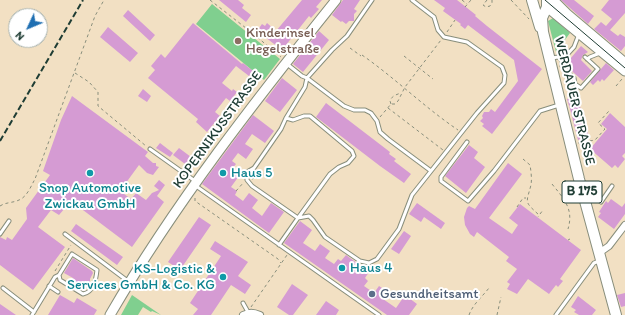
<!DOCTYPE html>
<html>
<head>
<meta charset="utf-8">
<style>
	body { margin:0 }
	#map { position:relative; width:625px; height:315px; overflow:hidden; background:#f2e0c3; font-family:Itim,sans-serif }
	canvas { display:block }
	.north { position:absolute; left:8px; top:8px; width:40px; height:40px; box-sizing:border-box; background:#fff; border:1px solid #a5b1ae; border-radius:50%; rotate:226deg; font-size:11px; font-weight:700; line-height:16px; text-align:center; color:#1f3d34 }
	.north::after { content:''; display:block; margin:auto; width:14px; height:18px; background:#1f6fb2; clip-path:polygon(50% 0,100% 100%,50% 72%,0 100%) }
</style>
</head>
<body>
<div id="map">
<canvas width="625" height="315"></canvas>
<div class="north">N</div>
</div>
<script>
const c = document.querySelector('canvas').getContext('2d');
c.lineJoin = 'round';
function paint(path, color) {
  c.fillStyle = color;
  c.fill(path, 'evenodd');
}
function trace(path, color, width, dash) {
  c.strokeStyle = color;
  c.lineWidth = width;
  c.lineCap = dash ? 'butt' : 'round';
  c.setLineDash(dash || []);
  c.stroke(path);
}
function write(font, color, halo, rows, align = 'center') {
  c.font = font + ' Itim,sans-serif';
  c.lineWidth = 4;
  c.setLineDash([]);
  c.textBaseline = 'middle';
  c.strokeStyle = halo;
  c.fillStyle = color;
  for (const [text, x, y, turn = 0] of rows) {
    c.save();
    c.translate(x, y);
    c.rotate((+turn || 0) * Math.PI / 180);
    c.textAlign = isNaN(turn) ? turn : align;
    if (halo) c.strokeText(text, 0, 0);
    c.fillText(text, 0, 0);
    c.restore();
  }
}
paint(new Path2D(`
	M212,4L280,59L264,80L196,24Z
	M553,18L570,33L556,52L548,21Z
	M132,295L161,315L152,311L151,312L143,307L138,315H121Z`), '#80cf8f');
paint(new Path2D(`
	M219,0H238L244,5L242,8L251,15L246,22Z
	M302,0H322L316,7L319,9L311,18L309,16L282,50L257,31L262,24L265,26L267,23L276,31Z
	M343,0H360L354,9L357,11L354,14V21H349L346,24L342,21L341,22L332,15Z
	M434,0H457L476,15L475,16L487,26L542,69L492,134L482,126L484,124L480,121L483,118L482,116L484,112H489L491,109L495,112L518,81L514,60L468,25L465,29L460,25L461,24L443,11L445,8Z
	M561,0H574L594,16L588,24Z
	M609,0H625V13L610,30L618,36L620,34L625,37V46L621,51L594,29L601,22L606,26L612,19L601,10Z
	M128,10L155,35L150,41L123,16Z
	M193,23L242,64L243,63L253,71L249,76L236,66L222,83L232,91L233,89L237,92L230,101L226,98L215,112L220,116L207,132L196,122L198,119L148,78L155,70L151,66L161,54L165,58Z
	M108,27L138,53L130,62L100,37Z
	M319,31L329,40L303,72L293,64Z
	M581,46L588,52L583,55L581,60L592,71L583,81L565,65Z
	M606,63L614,70L604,81L602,79L600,82L598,80L593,85L590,82Z
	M282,78L297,90L280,112L265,101Z
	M143,89L151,96L147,102L138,96Z
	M72,96L148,152L145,156L153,163H156V166L159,167L153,175L147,173L139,165L120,191L131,199L136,193L146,200L152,193L159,190L154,186L159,180L165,185L157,196L164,202L132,247L71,201L59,215L51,210L38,227L65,247L33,290L0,265V237L6,240L7,237L12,240L27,219L26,208L50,175L43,171L61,120Z
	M577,96L589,137L578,140L570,109L567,99Z
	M326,103L390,152L389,154L396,159L394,161L411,174L404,183L380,166L316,117Z
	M610,113L625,127V153L622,156L625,159L618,168L615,165L612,168L590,149L607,129L601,124Z
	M253,115L274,131L265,143L252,134L245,144L253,149L246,159L238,153L232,161L236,164L231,170L239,176L231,187L237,191L235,195L243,201L249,193L258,200L252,208L262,216L271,203L284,212L269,233L202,184Z
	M160,143L173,153L170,157L156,148Z
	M469,145L478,152L474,158L485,167L466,193L445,176Z
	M179,148L195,160L189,167L173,155Z
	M508,163L522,174L489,218L512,234L518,225L509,218L520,204L581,250L560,279L563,281L558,287L556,285L549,294L528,279L517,294L507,289L510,284L507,282L517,269L506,261L509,257L477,232L474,237L470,234L465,225L464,217L467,208L469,206L475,209Z
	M611,199L622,207L625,203V214L614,229L598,217L601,213L599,212L606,201L608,203Z
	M417,203L445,223L441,229L424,217L421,222L409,214Z
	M199,217L211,225L180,270L168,262Z
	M300,221L312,230L303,243L315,251L320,244L330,251L325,258L334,264L338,259L341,261L346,255L369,272L365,278L368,281L364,286L374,293L379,286L388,292L383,299L396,308L405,295L417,304L409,315H387L284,243Z
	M76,224L123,257L117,265L71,231Z
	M404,231L411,236L399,254L391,249Z
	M215,241L248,262L238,276L251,285L245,294L231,285L211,315H193L198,309L190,303L221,256L210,249Z
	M73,258L92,271L93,273L90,279V284L83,291L70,283L73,278L64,273Z
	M292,284L308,295L293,315H289L277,307Z
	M625,293V306L621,307L617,295Z
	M60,295L74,303L77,298L97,310L94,315H48Z
	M578,296L596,310L592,315H579L574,312L576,310L571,307Z
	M326,301L339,310L336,315H316Z
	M0,304L16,315H0Z`), '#d59bd3');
const lane = new Path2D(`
	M552,58L558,57L562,60L574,47L579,34
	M587,59L590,57L600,53
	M562,60V66L574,78L575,84L581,88L598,69L585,57
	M287,64L302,76L307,78L344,106L354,110H365L371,113L377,121L380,132L388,139L431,171
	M286,118L293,120L304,116H310L352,151L354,156L348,163L339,167L330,174L298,218L252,186L247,180V172L254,168L281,129L286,118L305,87L307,78L332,50L347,36L372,0
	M467,142L441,177V181L468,201L494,171L540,111L559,105
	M150,149L195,181
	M196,186L379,315
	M601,202L612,186
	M0,234L9,221
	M65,234L129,282
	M279,245L298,218L309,216L313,220L325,237L360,261L369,263L377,259L399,229L412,195L477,113L504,83L505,75L502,67L467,42L444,37L438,30L434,17L412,0
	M49,286L58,292
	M3,288L34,312
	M243,303L248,312
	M32,315L55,277L59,275L72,254L97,270C96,279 94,292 83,294L60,280L59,275
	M556,315L594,263L599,261`);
const street = new Path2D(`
	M599,253L609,246L625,225
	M243,315C249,312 253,312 260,315`);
const secondary = new Path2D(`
	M553,0L567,14L625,63
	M547,7L625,71
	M110,315C175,203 255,101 336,0`);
const primary = new Path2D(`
	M532,0L540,27
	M547,0V7L542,18L543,32L579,179L616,315`);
trace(lane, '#888e7c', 5);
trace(street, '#888e7c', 8);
trace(secondary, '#888e7c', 11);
trace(primary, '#888e7c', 12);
trace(new Path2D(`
	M210,0L251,32L281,57
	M462,0L467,4
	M487,0L483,5L486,7L490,6L492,3V0
	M511,0L529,19
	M465,7L471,0
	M447,32L455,20
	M350,48L361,56
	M362,55C395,78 424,107 458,130
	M404,56L433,79
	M75,73L89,82L98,92V106L146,146
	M616,86L622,79
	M391,104L390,101C392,96 395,95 401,93
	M388,108L443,150
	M380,117L391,104H395L398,101L405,87L441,40
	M578,143L595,140L605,129L598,123L609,111
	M523,159L530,165C531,171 532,179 531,185C526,204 524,201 539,215L538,217
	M252,179L272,172
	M552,184C564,199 574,209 568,229
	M236,191L244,182
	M195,198V201L278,259L281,263
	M0,206C6,202 13,203 19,200C27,197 31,186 35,179L95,16L104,0
	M517,207L523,198H526
	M540,214L543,210
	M568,240L570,239
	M55,271L71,245
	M251,307L287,255
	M469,315C473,304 482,297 489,288
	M497,315L501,297`), '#888e7c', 1, [3, 3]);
trace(lane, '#fff', 3);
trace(street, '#fff', 6);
trace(secondary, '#fff', 9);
trace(primary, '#fff', 10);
trace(new Path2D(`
	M545,0L625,68`), '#1f3d34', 1);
trace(new Path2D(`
	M0,141L83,0`), '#1f3d34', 2, [6, 3]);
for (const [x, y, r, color] of [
	[238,41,4,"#8d6e63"],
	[90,173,4,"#0f9aa8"],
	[223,173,4,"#0f9aa8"],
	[342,268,4,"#0f9aa8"],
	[223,277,4,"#0f9aa8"],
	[372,294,4,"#5c6f8a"]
]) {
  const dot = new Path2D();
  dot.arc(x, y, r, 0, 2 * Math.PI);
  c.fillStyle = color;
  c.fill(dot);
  trace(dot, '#fff', 1.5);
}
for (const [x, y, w] of [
	[582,192,40]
]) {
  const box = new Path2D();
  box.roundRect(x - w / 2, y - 11, w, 22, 3);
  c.fillStyle = '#fff';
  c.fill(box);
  trace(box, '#1f3d34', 1);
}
write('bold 13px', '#1f3d34', null, [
	["B 175",582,192]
]);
write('14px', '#785e54', '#fff', [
	["Kinderinsel",246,33],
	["Hegelstraße",246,49]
], 'left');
write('14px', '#1f3d34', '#fff', [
	["WERDAUER STRASSE",574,101,76],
	["KOPERNIKUSSTRASSE",218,130,-54]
]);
write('14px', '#0d838f', '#fff', [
	["Haus 5",231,173],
	["Snop Automotive",90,188,"center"],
	["Zwickau GmbH",90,204,"center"],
	["Haus 4",350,268],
	["KS-Logistic &",215,269,"right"],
	["Services GmbH & Co. KG",215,285,"right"]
], 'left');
write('14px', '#4e5e75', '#fff', [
	["Gesundheitsamt",380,294]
], 'left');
</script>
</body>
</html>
